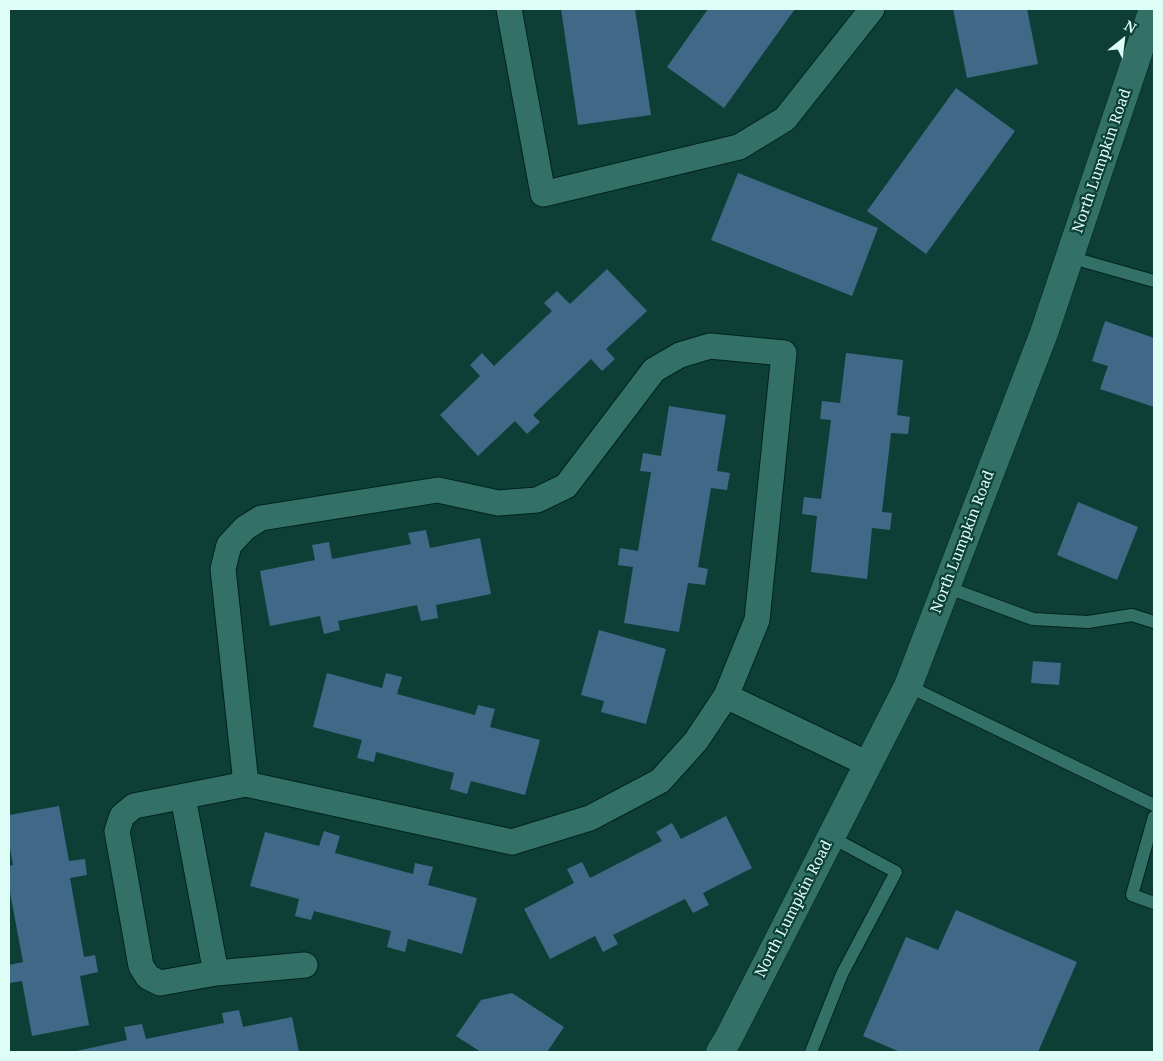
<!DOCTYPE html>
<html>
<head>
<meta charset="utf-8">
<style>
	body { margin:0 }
	#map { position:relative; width:1163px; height:1061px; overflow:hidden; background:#0d3f37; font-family:"Noto Serif",serif }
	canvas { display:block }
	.frame { position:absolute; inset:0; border:10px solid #defdf6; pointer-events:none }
	.north { position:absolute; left:1098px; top:15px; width:50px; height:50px; -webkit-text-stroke:4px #0d3f37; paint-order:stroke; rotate:29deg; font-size:14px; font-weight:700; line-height:20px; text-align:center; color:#defdf6 }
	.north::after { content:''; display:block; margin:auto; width:18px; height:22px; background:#defdf6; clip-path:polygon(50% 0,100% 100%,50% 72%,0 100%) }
</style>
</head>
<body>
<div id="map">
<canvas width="1163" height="1061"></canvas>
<div class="frame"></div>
<div class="north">N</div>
</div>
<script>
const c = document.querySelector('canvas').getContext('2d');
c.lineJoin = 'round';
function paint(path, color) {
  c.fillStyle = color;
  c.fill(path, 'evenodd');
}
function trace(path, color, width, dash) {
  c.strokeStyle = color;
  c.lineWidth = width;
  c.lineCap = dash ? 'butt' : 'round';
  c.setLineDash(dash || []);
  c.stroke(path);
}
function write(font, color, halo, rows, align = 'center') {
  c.font = font + ' "Noto Serif",serif';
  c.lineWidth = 4.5;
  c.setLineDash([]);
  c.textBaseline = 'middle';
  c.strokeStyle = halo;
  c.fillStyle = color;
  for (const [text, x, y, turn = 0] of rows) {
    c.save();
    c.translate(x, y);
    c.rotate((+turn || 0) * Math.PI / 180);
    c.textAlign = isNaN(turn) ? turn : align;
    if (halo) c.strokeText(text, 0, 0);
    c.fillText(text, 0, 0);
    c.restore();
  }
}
paint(new Path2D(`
	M561,9H635L651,115L578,125Z
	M708,9H795L724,108L667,67Z
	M953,9H1027L1038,64L967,78Z
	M956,88L1015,131L926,254L867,211Z
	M738,173L878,228L852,296L711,240Z
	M607,269L647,311L606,349L615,359L602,371L591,359L533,415L540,422L527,434L515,421L478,456L440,415L480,376L470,365L482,353L494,366L552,311L544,303L557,291L570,304Z
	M1105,321L1154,338V407L1100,389L1108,366L1092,361Z
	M846,353L903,360L897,415L910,417L908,434L891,433L882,512L892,513L890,530L872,528L867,579L811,572L817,516L802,514L804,497L821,499L831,420L820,419L822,401L840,403Z
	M669,406L726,415L717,471L730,473L727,490L711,488L698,567L708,569L705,585L688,583L679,632L624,623L633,567L618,565L620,548L638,551L651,472L640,471L643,453L661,456Z
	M1078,502L1138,527L1117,580L1057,555Z
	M426,530L430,548L480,538L491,594L436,605L438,618L421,621L417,605L338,621L340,630L324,634L320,616L270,626L260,571L315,560L312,545L329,542L332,559L411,544L408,533Z
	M599,630L666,649L646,724L601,712L604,701L581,695Z
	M1033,661L1061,663L1059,685L1031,683Z
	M327,673L382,688L386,673L402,677L397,694L475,715L478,705L495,709L490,727L540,740L525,795L471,781L467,794L450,789L454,773L376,752L374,762L357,758L362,740L313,727Z
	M59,806L69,861L85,859L87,875L70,878L84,957L95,955L98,972L80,976L89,1025L32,1036L22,981L10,983L9,978V965L23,962L9,887V866L13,865L9,843V815Z
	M726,816L752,868L703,893L709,905L693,913L685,899L613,935L618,944L603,952L595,936L550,959L524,909L574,883L567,869L582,862L590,878L662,841L656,832L672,823L681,839Z
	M324,831L340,836L335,853L413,874L415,863L433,867L428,885L477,898L462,954L408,939L405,952L387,947L391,931L314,911L311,920L295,916L299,899L250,886L265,832L319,846Z
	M956,910L1077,962L1038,1052H900L863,1036L906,937L938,950Z
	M512,993L564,1027L547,1052H481L456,1036L481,1000Z
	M239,1010L243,1027L292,1017L299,1052H72L127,1040L124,1027L142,1024L146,1039L224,1023L222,1013Z`), '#3f6987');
const service = new Path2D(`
	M1069,257L1154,281
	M946,587L1033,619L1088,622L1132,615L1154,622
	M908,686L1154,805
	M1154,817L1132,895L1154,903
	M811,1052L842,974L896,872L831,837`);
const minor = new Path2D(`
	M509,9L543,194L739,147L785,119L872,9
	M726,696L696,741L660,781L590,818L512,842L246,784L223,569L229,545L245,528L261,518L438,490L498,503L537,500L566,486L654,370L680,355L710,346L784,353L757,620L726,696L868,764
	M183,797L216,973L160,983L148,977L141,966L117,831L122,816L134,806L246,784
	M216,973L305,965`);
const tertiary = new Path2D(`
	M720,1052L728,1039L908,686L1044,333L1153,9`);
trace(service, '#02231e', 14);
trace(minor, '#02231e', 27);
trace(tertiary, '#02231e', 29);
trace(service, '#337166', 12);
trace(minor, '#337166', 25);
trace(tertiary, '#337166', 28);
write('15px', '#defdf6', '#0d3f37', [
	["North Lumpkin Road",1102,161,-71],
	["North Lumpkin Road",963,542,-69],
	["North Lumpkin Road",794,909,-63]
]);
</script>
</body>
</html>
